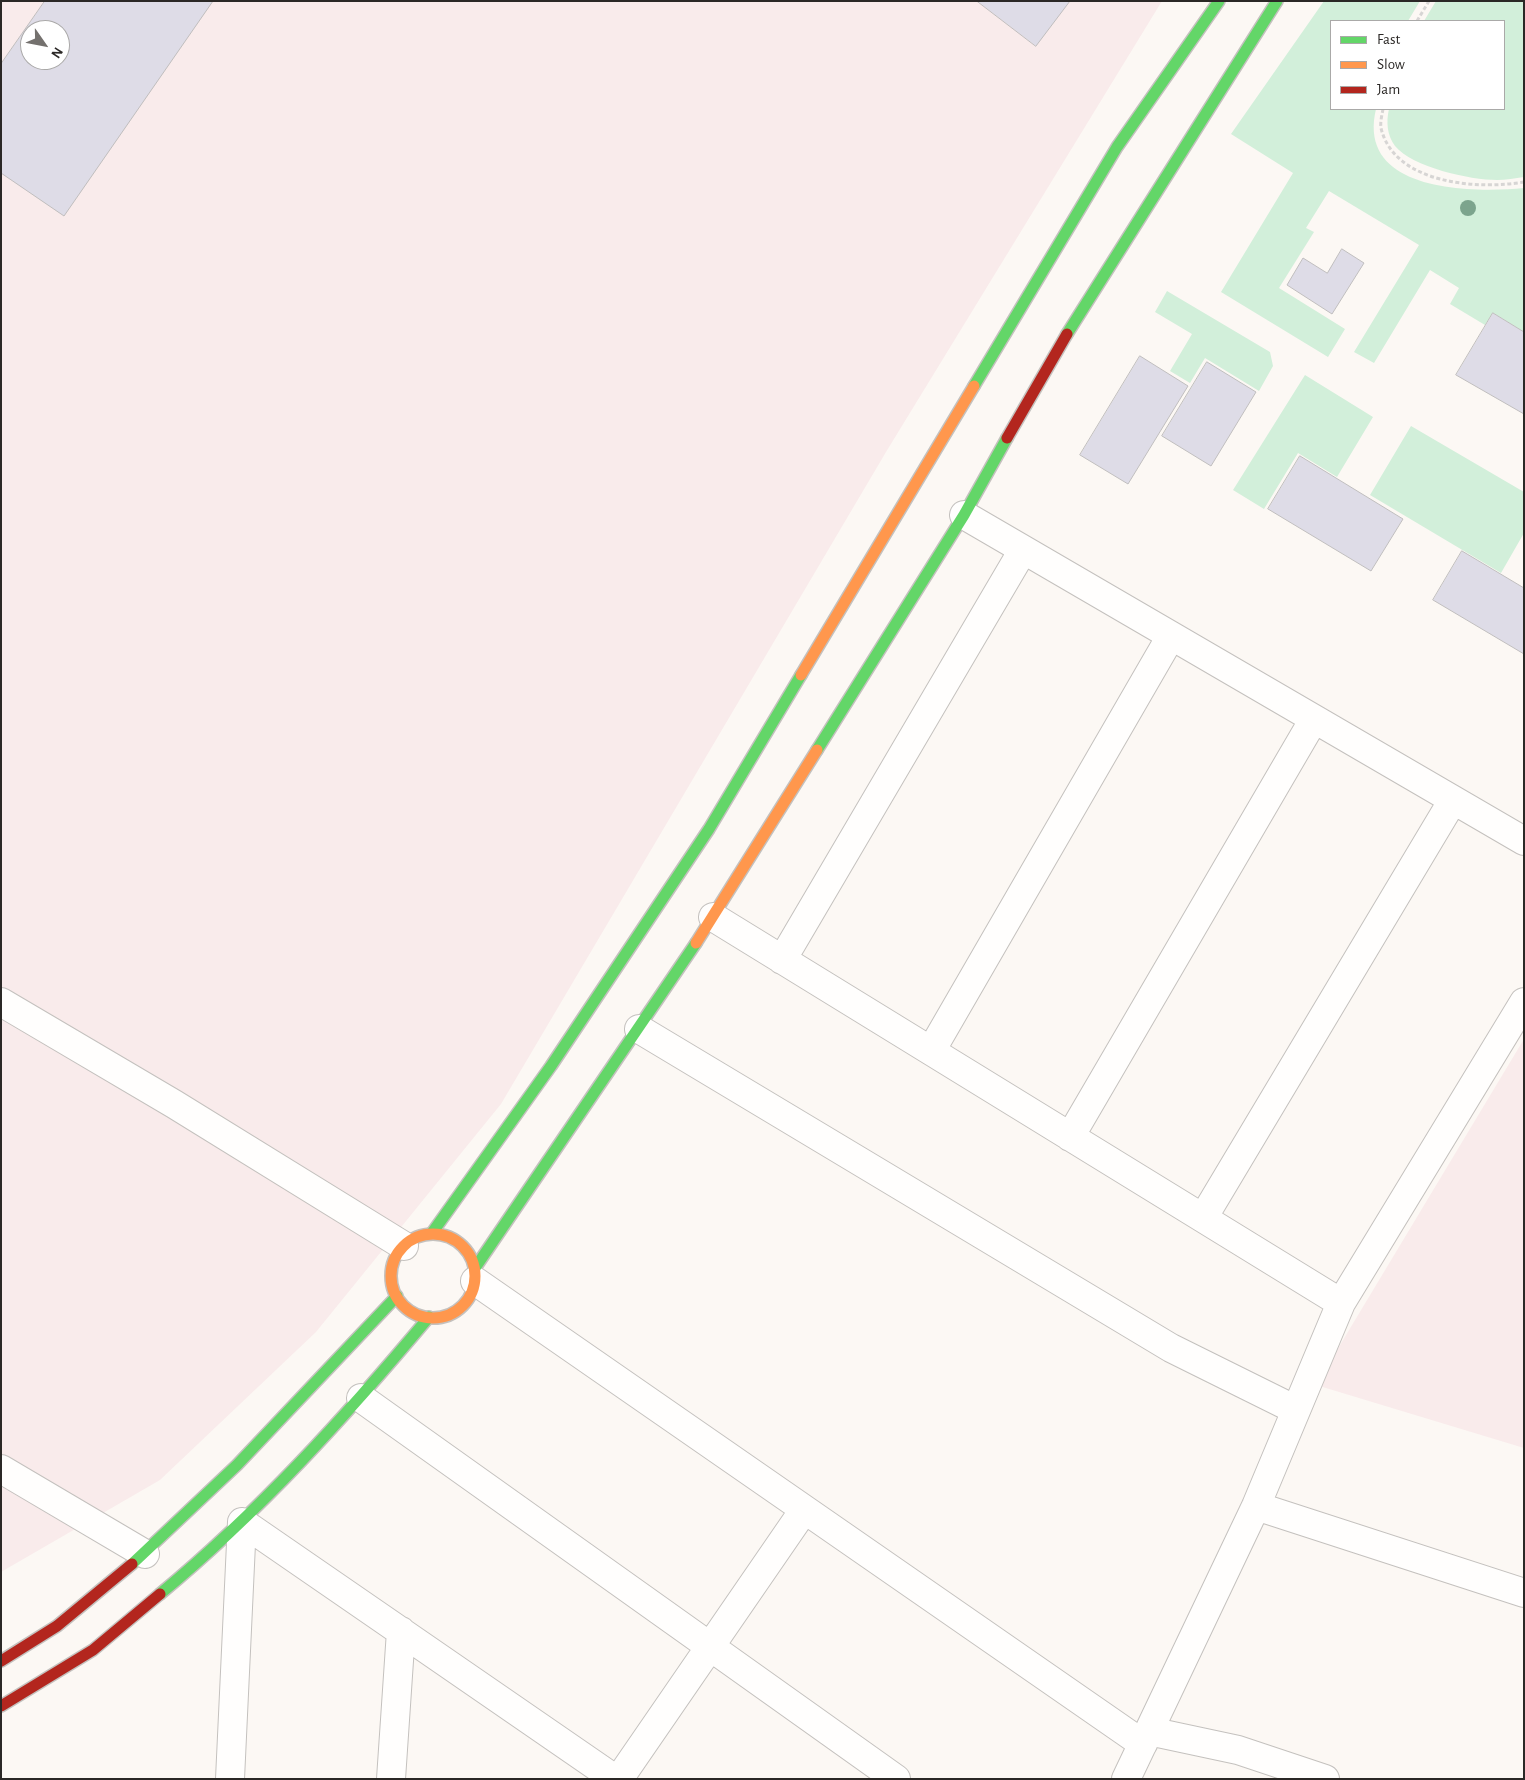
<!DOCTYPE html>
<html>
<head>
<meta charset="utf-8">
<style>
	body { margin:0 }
	#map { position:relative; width:1525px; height:1780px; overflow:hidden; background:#fcf8f4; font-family:"Alegreya Sans",sans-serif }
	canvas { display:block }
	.frame { position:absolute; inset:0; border:2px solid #2b2826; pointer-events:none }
	.legend { position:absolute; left:1330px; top:20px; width:175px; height:90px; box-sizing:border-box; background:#fff; border:1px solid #aaa9a8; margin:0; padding:6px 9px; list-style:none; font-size:15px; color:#2b2826 }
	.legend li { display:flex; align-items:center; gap:10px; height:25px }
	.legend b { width:25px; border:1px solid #aaa9a8 }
	.north { position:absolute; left:20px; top:20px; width:50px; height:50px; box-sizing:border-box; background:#fff; border:1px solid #aaa9a8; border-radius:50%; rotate:123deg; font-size:14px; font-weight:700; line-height:20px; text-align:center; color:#2b2826 }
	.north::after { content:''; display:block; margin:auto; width:18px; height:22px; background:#74716e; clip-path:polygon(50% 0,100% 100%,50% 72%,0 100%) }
</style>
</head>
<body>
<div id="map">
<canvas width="1525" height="1780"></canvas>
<div class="frame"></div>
<ul class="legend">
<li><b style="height:6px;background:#63d668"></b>Fast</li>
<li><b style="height:6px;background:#ff974d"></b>Slow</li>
<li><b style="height:6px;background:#b3261e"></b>Jam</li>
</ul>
<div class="north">N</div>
</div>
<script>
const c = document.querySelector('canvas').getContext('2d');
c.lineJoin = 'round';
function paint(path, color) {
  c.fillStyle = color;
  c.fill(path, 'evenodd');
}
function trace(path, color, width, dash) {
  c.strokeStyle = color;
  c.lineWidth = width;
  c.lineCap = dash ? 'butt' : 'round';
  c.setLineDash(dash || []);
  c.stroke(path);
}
paint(new Path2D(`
	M1,1H1162L886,452L501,1104L316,1332L160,1480L1,1572ZM30,30H60V60H30Z
	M1524,1039V1448L1316,1385Z`), '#f9ebeb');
paint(new Path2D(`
	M1324,1H1420L1408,21H1331V109H1376C1356,192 1471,193 1524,188V332L1493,313L1485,325L1450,304L1459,288L1430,270L1374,363L1354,352L1419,245L1329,191L1306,228L1314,232L1279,288L1345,329L1328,357L1221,292L1293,173L1231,134Z
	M1436,1H1524V177C1515,178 1506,180 1497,180C1470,180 1412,167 1395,146C1387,135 1386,122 1389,109H1504V21H1424Z
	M1167,291L1270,352L1273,366L1259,391L1205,358L1190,383L1170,371L1192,334L1155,312Z
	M1305,375L1373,417L1337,477L1298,453L1264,509L1233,490Z
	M1411,426L1524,492V533L1501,573L1370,495Z`), '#d2efda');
const building = new Path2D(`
	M45,1H213L64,216L1,173V64ZM30,30H60V60H30Z
	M977,1H1070L1036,46Z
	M1342,249L1364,263L1332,314L1287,285L1303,258L1327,273Z
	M1493,313L1524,332V414L1456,375Z
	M1140,356L1188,386L1128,484L1080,455Z
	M1207,362L1256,392L1211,466L1162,436Z
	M1300,456L1403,519L1371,571L1268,509Z
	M1462,551L1524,588V654L1433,600Z`);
paint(building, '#dedce7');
trace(building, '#c0bebe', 1);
const street = new Path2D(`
	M964,515L1524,841
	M713,917L1341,1303
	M782,960L1023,550
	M1,1002L174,1104L404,1246
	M639,1029L1171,1348L1296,1410
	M931,1051L1171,636
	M1070,1137L1314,719
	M1203,1218L1453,800
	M475,1281L1143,1744
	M361,1398L896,1779
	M1,1469L145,1554
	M1256,1506L1524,1593
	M242,1522L615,1779
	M1149,1731L1238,1750L1325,1779
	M230,1779L242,1522
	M391,1779L401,1631
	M619,1779L804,1510
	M1126,1779L1256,1506L1341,1303L1524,1002`);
const fast = new Path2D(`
	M1067,334L1277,1
	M974,386L1117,147L1219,1
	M817,750L964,515L1007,438
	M432,1233L551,1066L709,829L801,675
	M475,1268L696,943
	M132,1564L237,1465L397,1296
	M160,1594C259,1512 346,1416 429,1317`);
const slow = new Path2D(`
	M801,675L974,386
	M696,943L817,750
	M391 1276a42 42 0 1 1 84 0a42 42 0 1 1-84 0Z`);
const jam = new Path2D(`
	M1007,438L1067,334
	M1,1661L57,1626L132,1564
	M1,1706L93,1650L160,1594`);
trace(street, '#c4c1be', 30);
trace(fast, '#c4c1be', 14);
trace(slow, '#c4c1be', 14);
trace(jam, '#c4c1be', 14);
trace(new Path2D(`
	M1417,21L1429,1
	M1383,109C1382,115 1380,122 1381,128C1394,184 1478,190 1524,182`), '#d7d5d4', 3, [4, 2.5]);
trace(street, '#fffefd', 28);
trace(fast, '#63d668', 11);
trace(slow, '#ff974d', 11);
trace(jam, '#b3261e', 11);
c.fillStyle = '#7ca48d';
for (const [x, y] of [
	[1468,208]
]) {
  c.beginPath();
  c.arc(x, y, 8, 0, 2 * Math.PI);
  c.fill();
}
</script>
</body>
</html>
